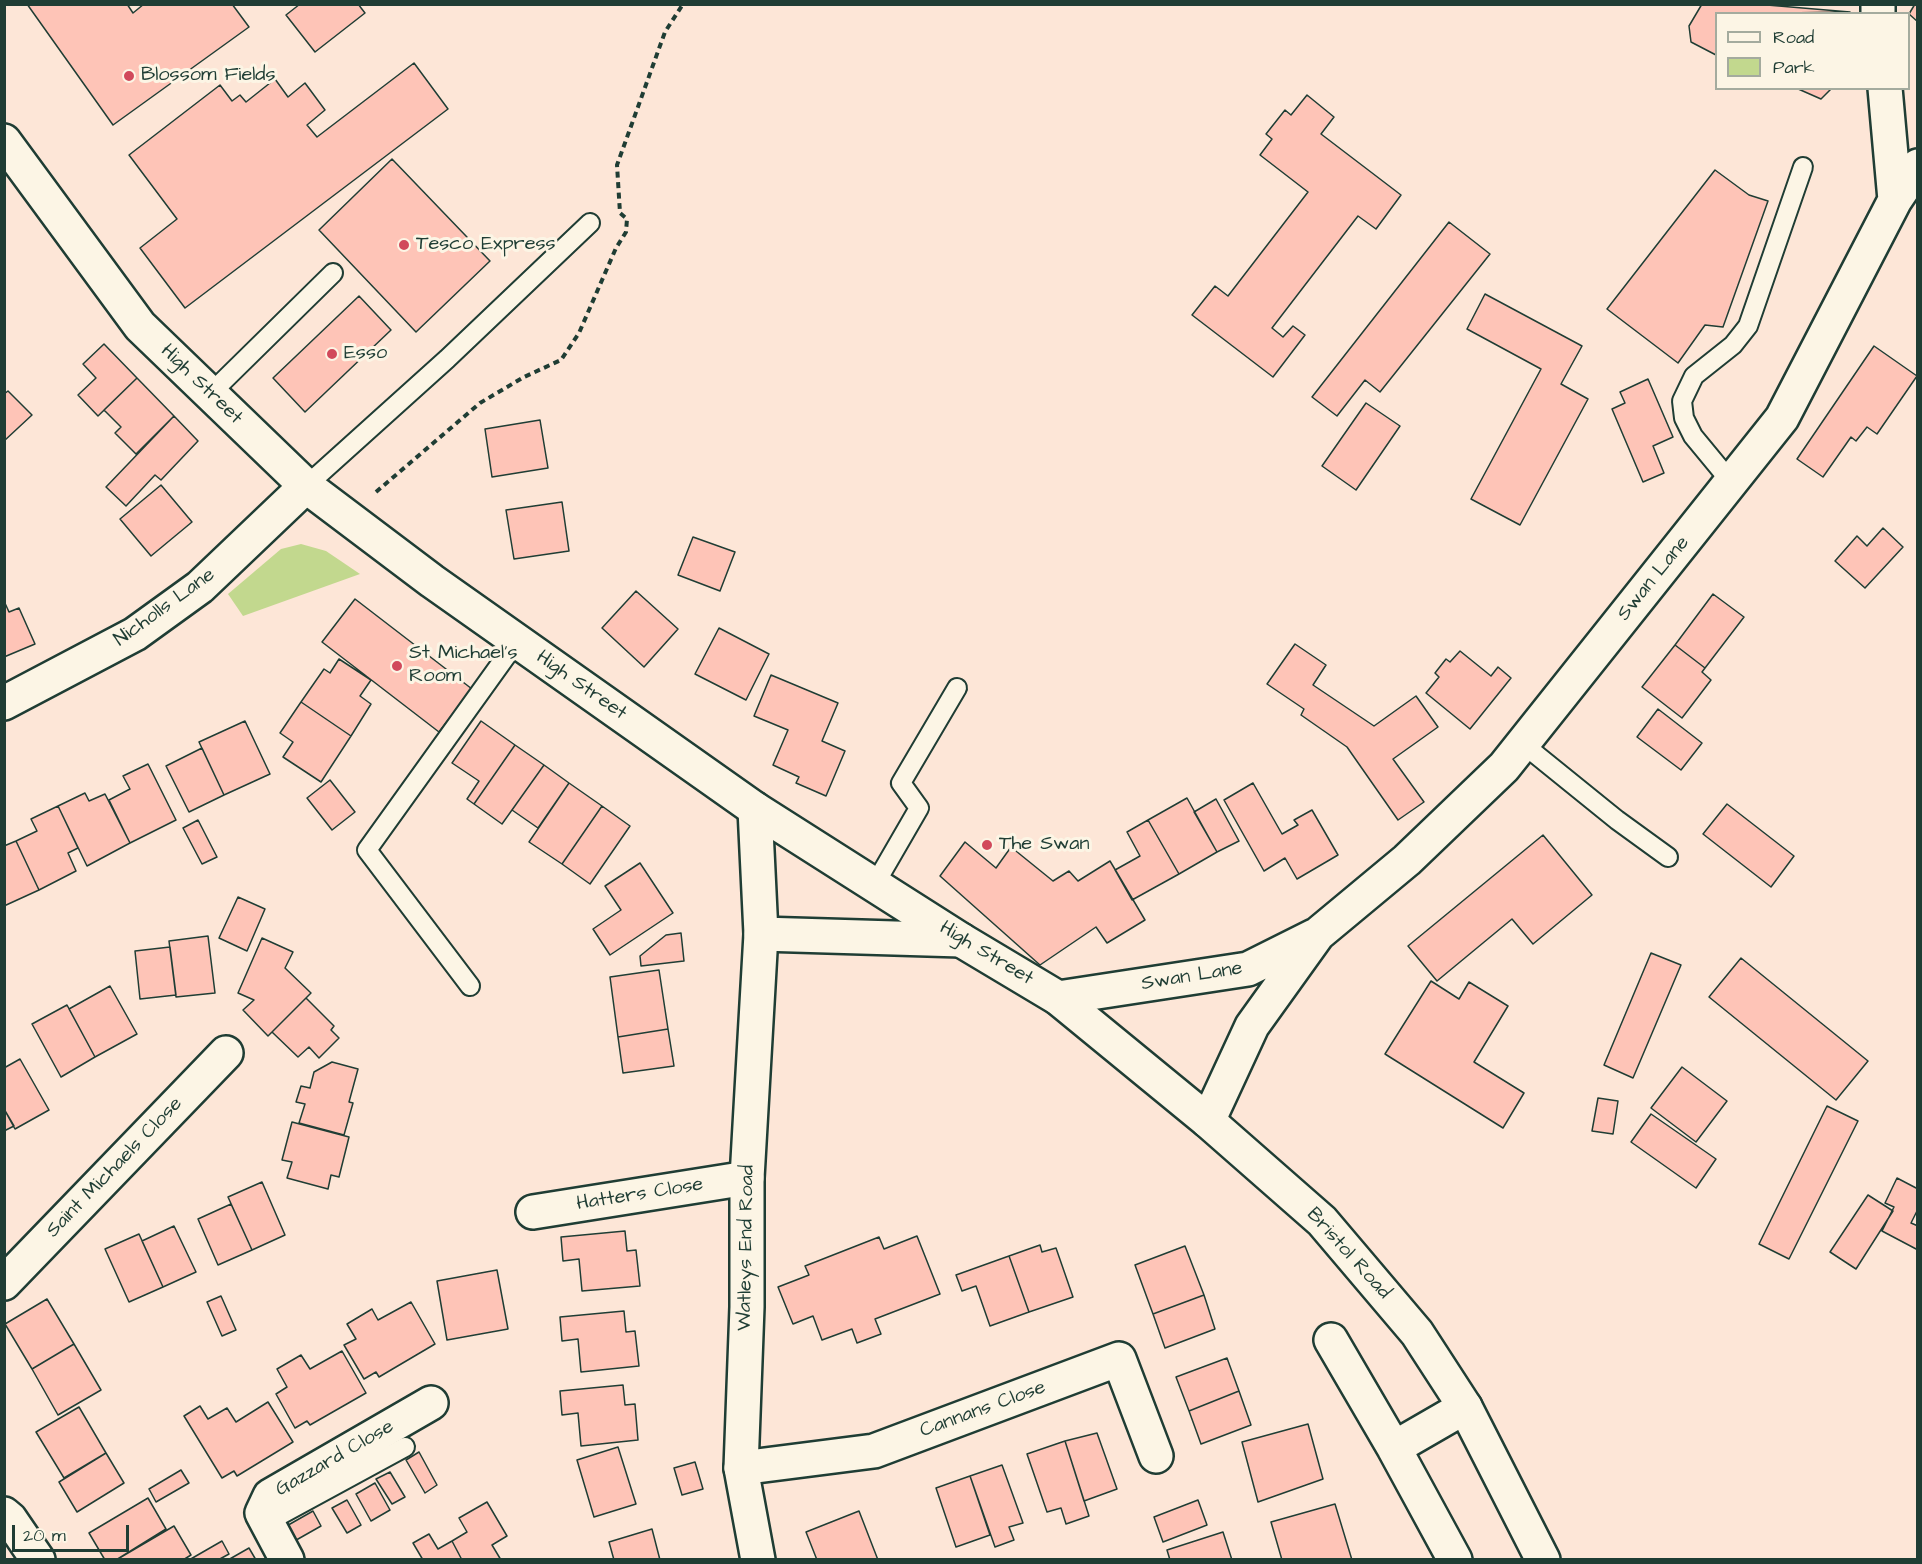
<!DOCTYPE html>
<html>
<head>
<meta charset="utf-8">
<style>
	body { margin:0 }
	#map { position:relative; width:1922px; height:1564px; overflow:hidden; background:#fde6d7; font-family:"Architects Daughter",sans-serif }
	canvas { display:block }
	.frame { position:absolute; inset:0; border:6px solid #1f3d34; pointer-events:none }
	.legend { position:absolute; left:1715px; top:12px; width:195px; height:78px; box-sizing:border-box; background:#fcf5e5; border:2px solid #a4ab9e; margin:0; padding:8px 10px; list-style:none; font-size:18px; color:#1f3d34 }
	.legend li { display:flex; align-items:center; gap:12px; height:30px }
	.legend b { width:30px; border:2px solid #a4ab9e }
	.scale { position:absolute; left:12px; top:1525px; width:117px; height:27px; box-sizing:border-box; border:3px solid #1f3d34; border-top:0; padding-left:8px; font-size:18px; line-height:21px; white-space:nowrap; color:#1f3d34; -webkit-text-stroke:4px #fcf5e5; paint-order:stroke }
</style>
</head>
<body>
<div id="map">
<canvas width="1922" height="1564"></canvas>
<div class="frame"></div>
<ul class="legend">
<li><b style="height:8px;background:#fcf5e5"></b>Road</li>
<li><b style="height:16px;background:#c2d88e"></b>Park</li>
</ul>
<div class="scale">20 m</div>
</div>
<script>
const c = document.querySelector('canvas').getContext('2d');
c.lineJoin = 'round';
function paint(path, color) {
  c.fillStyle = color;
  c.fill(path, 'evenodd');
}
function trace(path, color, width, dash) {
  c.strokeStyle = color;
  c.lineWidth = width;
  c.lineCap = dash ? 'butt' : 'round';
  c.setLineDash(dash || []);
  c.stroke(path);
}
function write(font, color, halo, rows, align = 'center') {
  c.font = font + ' "Architects Daughter",sans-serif';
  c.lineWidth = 6;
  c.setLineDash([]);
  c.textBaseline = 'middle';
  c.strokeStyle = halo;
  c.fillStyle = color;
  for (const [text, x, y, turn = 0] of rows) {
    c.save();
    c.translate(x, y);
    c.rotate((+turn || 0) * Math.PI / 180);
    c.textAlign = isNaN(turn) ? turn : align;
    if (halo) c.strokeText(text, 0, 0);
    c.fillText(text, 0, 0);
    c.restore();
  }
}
paint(new Path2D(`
	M301,544L326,551L360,574L243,616L228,594L281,549Z`), '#c2d88e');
const building = new Path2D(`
	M27,4H127L133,13L144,4H232L249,27L113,125Z
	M300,4H358L365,13L315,52L286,15Z
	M1702,4H1755L1850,12L1716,14V55L1691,42L1689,26Z
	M1915,4H1918V22L1909,14Z
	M414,63L448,109L185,308L140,248L177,219L129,155L220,85L232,101L240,95L246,102L275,79L288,97L305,83L325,110L307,125L317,137Z
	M1796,88H1832L1821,99Z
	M1307,95L1334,117L1321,134L1401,195L1376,229L1358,216L1272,328L1283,337L1293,326L1305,335L1273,377L1192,315L1215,286L1228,296L1308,192L1260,155L1272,139L1266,134L1285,110L1291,115Z
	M392,159L490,261L416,332L319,230Z
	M1715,170L1749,195L1768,201L1723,327L1705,325L1678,363L1607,309Z
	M1449,222L1490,254L1380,392L1365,380L1337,416L1312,397Z
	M1485,294L1582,346L1561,384L1588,399L1520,525L1471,499L1541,369L1467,329Z
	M359,296L391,330L305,412L273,378Z
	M104,344L137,378L98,416L78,395L96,378L83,364Z
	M1874,346L1917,376L1877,434L1867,427L1856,441L1851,437L1823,477L1797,459Z
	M137,378L174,416L136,454L115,433L121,427L104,410Z
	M1648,379L1673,437L1653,446L1664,473L1643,482L1612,409L1625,403L1620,392Z
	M8,391L32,415L4,441V394Z
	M1366,403L1400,426L1356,490L1322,466Z
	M174,416L198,441L161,480L155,475L126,506L106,487Z
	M540,420L548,468L492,477L485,429Z
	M161,485L192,522L151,556L120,519Z
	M562,502L569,551L514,559L506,510Z
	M1883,528L1903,547L1865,588L1835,561L1857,536L1867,546Z
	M693,537L735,552L720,591L678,575Z
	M636,591L678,629L644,667L602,628Z
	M1713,594L1744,617L1705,668L1675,645Z
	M355,599L472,689L439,732L322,642Z
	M4,601L9,612L19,608L35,644L4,657Z
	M719,628L769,654L746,700L695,674Z
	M1295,644L1326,665L1313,685L1374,726L1416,696L1438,727L1393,759L1424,802L1398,820L1347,747L1301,715L1304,709L1267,684Z
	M1675,645L1705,668L1702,672L1711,680L1682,718L1642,687Z
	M1460,651L1491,676L1498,667L1511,678L1470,729L1426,693L1439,677L1435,673L1446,659L1450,662Z
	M339,659L371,680L360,696L371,704L351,736L301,702L324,669L330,673Z
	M771,675L838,703L822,741L845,751L826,796L796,783L799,777L773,765L788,730L754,716Z
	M301,702L351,736L321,782L283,757L293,742L280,733Z
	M1658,709L1702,743L1681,770L1637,737Z
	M245,721L270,774L224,795L199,742Z
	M481,721L515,745L474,804L467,799L479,781L452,763Z
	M515,745L544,765L502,824L474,804Z
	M202,748L224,795L189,812L166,766Z
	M148,764L176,820L130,843L109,800L130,789L123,776Z
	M544,765L569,783L538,828L512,810Z
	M330,780L355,812L332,830L307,798Z
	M569,783L602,806L562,864L529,842Z
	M1253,783L1282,834L1298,825L1294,820L1312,810L1338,855L1297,879L1285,858L1264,871L1224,800Z
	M85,793L89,801L105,794L130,843L87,866L58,806Z
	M1187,798L1217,852L1179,874L1148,820Z
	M1216,799L1239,841L1217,852L1194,812Z
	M1727,804L1794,856L1771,887L1703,834Z
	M58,806L78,848L68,853L76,871L39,890L16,841L37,831L31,819Z
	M602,806L630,826L590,884L562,864Z
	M198,820L217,857L202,864L183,828Z
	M1148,820L1179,874L1132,900L1115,870L1140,856L1127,832Z
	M1543,835L1592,895L1533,944L1512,919L1437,981L1408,946Z
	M16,841L39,890L4,906V846Z
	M965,842L996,868L1011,847L1053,881L1069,871L1078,881L1110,861L1145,920L1107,943L1096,927L1040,965L940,876Z
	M640,863L673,913L610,955L593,929L621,910L605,886Z
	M238,897L265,909L247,951L219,938Z
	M681,933L684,961L641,966L640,956L666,935Z
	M208,936L215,993L176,997L169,941Z
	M262,938L293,952L285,968L311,993L268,1036L243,1010L254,1000L238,993Z
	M170,947L176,995L140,999L135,951Z
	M1651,953L1681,965L1633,1078L1604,1065Z
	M1741,958L1868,1061L1836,1100L1709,997Z
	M659,970L668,1029L618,1037L610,977Z
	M1431,981L1459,999L1469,982L1508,1006L1474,1062L1524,1093L1503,1128L1385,1054Z
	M110,986L137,1034L95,1057L69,1009Z
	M306,998L334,1026L331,1030L339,1038L319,1058L309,1047L298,1057L272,1032Z
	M67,1005L95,1057L61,1077L32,1024Z
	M668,1029L674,1066L623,1073L618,1037Z
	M20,1059L49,1110L15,1129L4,1109V1068Z
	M332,1062L358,1069L349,1102L353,1103L344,1135L299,1123L305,1104L296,1102L301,1086L310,1088L314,1072Z
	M1682,1067L1727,1101L1696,1142L1651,1108Z
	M1598,1098L1618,1101L1613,1134L1592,1131Z
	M1827,1106L1858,1121L1789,1259L1759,1244Z
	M4,1109L14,1126L4,1131Z
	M1651,1114L1716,1159L1696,1188L1631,1142Z
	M292,1122L349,1137L339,1177L331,1175L328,1189L287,1178L292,1162L282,1160Z
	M1897,1178L1918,1189V1209L1911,1223L1918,1226V1250L1882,1231L1894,1207L1885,1203Z
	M262,1182L285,1235L252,1250L228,1197Z
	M1868,1195L1893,1211L1856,1269L1830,1252Z
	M231,1204L252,1250L218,1265L198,1219Z
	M174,1226L196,1272L163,1287L142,1241Z
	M625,1231L627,1251L636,1250L640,1286L582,1291L579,1259L563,1261L561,1237Z
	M139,1234L163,1287L129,1302L105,1249Z
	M917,1236L940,1294L875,1319L881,1334L857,1343L852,1329L822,1340L813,1316L793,1324L778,1287L809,1275L805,1266L879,1237L884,1249Z
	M1040,1245L1042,1252L1056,1248L1073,1297L1029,1312L1009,1256Z
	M1185,1246L1204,1295L1153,1314L1135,1265Z
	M1009,1256L1029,1312L990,1326L976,1286L962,1291L956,1275Z
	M497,1270L508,1329L447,1340L437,1281Z
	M1204,1295L1215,1329L1165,1348L1153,1314Z
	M221,1296L236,1330L222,1336L207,1302Z
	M47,1299L74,1344L32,1369L5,1324Z
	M411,1302L435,1344L379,1377L376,1372L364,1379L344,1345L356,1339L347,1324L372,1309L378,1320Z
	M624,1311L626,1332L635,1331L639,1366L581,1372L578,1339L562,1341L560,1317Z
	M74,1344L101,1390L58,1415L32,1369Z
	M342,1351L366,1393L310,1425L307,1421L295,1428L276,1394L287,1387L277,1369L301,1355L310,1369Z
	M1227,1358L1239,1391L1189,1411L1176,1377Z
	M623,1385L625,1405L635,1404L638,1440L581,1446L578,1413L562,1415L560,1391Z
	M1239,1391L1251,1425L1201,1444L1189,1411Z
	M268,1402L293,1442L237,1476L234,1471L222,1478L184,1416L200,1406L208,1419L227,1408L236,1422Z
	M79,1407L106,1453L64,1478L36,1432Z
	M1308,1424L1323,1479L1258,1502L1242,1442Z
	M1097,1433L1117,1489L1084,1501L1065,1441Z
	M1065,1441L1089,1516L1066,1524L1061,1508L1047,1512L1027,1454Z
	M618,1447L636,1504L594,1517L577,1460Z
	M419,1452L437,1485L425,1493L406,1460Z
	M106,1453L124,1483L77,1512L59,1482Z
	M695,1462L703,1489L682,1495L674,1468Z
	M1002,1465L1023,1523L1009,1527L1014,1540L995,1547L970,1476Z
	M181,1470L189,1483L156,1502L149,1489Z
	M390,1472L405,1497L392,1504L376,1479Z
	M970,1476L990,1535L956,1547L936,1488Z
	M375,1483L390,1510L371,1521L356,1494Z
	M148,1498L166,1529L116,1560H105L89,1533Z
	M347,1500L361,1525L347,1533L332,1508Z
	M1198,1500L1207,1525L1163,1542L1154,1517Z
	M487,1502L507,1536L492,1545L501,1560H462L452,1541L467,1532L459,1518Z
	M1335,1504L1352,1560H1282L1271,1522Z
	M313,1511L321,1526L291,1543L283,1528Z
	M859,1511L878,1560H817L806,1532Z
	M174,1526L191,1555L183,1560H116Z
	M652,1529L660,1560H614L609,1542Z
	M1223,1532L1232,1560H1170L1167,1550Z
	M429,1534L438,1549L452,1541L462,1560H423L413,1543Z
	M222,1541L229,1554L218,1560H189Z
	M249,1548L256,1560H228Z`);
paint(building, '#fec4b7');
trace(building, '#1f3d34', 1.5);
const service = new Path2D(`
	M210,394L333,273
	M1731,482L1693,436L1684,418L1682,401L1694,376L1733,345L1748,326L1803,167
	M306,486L447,359L590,223
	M1523,744L1617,820L1668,857
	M875,884L919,808L901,783L957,688
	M470,986L367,850L517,641
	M267,1522L405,1447`);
const minor = new Path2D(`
	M1878,4V14
	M1885,88L1895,200
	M761,934L961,940
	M1058,998L1248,969L1314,936
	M1208,1121L1252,1026L1318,934L1407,860L1504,767L1782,418L1895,200L1918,166
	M533,1212L747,1178
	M4,1283L226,1053
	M1331,1340L1394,1448L1455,1560
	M1394,1448L1465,1407
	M741,1468L874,1451L1119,1359L1156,1456
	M4,1514L10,1519L38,1560
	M287,1560L262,1513L270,1496L431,1403`);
const tertiary = new Path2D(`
	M4,703L135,634L200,587L306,486
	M755,809L761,934L747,1178V1307L741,1468L758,1560`);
const secondary = new Path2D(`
	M4,141L140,326L306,486L432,581L755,809L961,940L1058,998L1208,1121L1322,1221L1417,1333L1465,1407L1543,1560`);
trace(service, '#1f3d34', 22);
trace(minor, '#1f3d34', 38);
trace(tertiary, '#1f3d34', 38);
trace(secondary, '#1f3d34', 38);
trace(new Path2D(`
	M376,492L480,403L524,377L561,360L579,333L616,248L626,232L627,219L620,213L617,165L665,32L683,4`), '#1f3d34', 4, [6, 4.5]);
trace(service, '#fcf5e5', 18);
trace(minor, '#fcf5e5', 33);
trace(tertiary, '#fcf5e5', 33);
trace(secondary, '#fcf5e5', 33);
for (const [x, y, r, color] of [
	[129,76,6,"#d1495b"],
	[404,245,6,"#d1495b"],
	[332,354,6,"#d1495b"],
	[397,666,6,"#d1495b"],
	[987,845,6,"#d1495b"]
]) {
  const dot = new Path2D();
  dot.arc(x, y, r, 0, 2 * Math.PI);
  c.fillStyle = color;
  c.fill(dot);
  trace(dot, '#fcf5e5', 2);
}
write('20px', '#1f3d34', '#fcf5e5', [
	["Blossom Fields",141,76],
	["Tesco Express",416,245],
	["Esso",344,354],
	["St Michael's",409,654],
	["Room",409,677],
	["The Swan",999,845]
], 'left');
write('20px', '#1f3d34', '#fcf5e5', [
	["High Street",201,385,44],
	["Swan Lane",1654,579,-51],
	["Nicholls Lane",165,608,-36],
	["High Street",581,686,35],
	["High Street",986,954,31],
	["Swan Lane",1192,977,-9],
	["Saint Michaels Close",115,1168,-46],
	["Hatters Close",640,1195,-9],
	["Watleys End Road",747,1248,-89],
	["Bristol Road",1348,1254,48],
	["Cannans Close",983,1410,-20],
	["Gazzard Close",335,1459,-30]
]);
</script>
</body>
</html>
